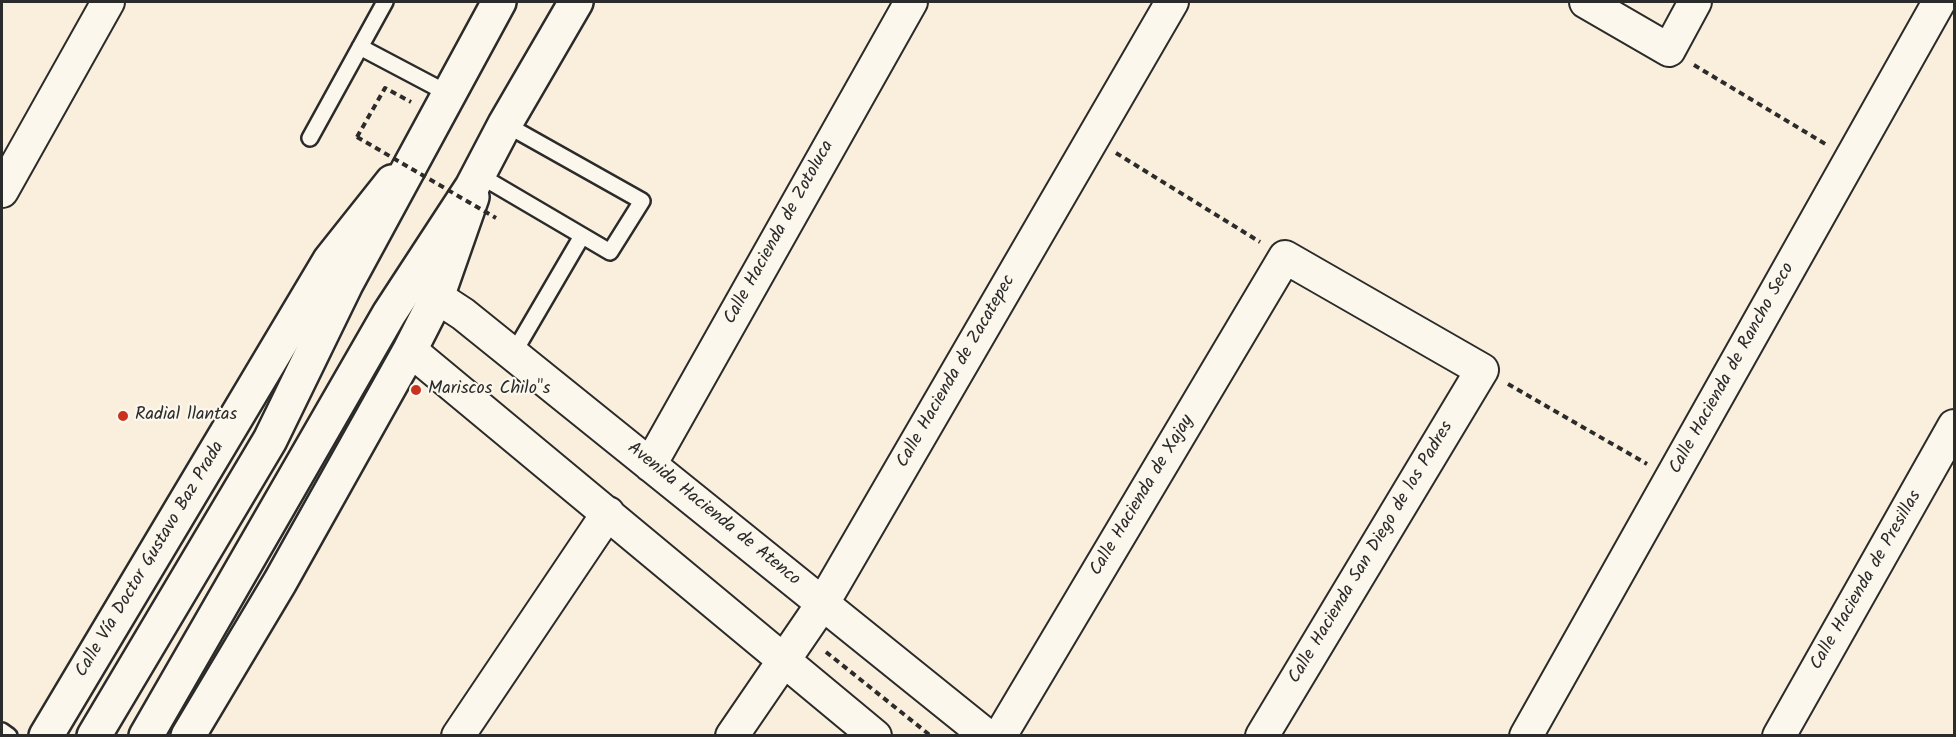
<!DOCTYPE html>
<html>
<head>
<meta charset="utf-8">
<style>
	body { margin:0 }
	#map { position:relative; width:1956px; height:737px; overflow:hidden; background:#faefdd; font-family:Kalam,sans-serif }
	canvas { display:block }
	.frame { position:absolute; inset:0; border:3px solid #2b2b2b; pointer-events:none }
</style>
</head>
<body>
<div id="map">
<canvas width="1956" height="737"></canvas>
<div class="frame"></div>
</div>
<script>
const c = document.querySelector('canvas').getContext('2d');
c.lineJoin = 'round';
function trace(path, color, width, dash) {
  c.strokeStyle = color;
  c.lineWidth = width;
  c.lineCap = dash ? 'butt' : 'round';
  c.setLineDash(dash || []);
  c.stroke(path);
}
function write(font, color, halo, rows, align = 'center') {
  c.font = font + ' Kalam,sans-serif';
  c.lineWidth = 4.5;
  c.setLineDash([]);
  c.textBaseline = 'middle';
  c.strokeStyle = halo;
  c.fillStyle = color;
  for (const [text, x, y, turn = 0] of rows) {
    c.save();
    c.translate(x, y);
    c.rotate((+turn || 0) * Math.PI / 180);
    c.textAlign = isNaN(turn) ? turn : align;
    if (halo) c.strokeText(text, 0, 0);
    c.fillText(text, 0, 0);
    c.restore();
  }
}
const lane = new Path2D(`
	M360,47L449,94
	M310,138L385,2
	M479,175L610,252L642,201L505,124
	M513,354L582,236
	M2,731L9,736`);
const street = new Path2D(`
	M1586,2L1669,50L1695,2
	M2,191L108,2
	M437,297L463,314L987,736
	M410,350L875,736
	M650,465L911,2
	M458,736L608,513
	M732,736L823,603L1172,2
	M1000,736L1285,257L1482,370L1262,736
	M1526,736L1939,2
	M1779,736L1954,426`);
const secondary = new Path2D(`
	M46,736L330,260L392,182
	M188,736L280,582L410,350L437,297L472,197`);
const primary = new Path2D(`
	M94,736L270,440L346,284L499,2
	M146,736L389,314L472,187L505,124L576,2`);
trace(lane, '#2b2b2b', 20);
trace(street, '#2b2b2b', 36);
trace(secondary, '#2b2b2b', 38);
trace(primary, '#2b2b2b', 38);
trace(new Path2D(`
	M1694,65L1827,145
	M357,137L385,88L411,102
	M1116,153L1260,242
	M1508,384L1647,464
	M826,652L931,736`), '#2b2b2b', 4, [6, 4.5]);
trace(lane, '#fbf7ec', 15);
trace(street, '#fbf7ec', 32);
trace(secondary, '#fbf7ec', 33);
trace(primary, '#fbf7ec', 33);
trace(new Path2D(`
	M357,137L496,218`), '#2b2b2b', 4, [6, 4.5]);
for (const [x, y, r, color] of [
	[416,390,6,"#c8321e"],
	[123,416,6,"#c8321e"]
]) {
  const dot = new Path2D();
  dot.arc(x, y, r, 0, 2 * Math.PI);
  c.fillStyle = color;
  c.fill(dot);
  trace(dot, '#fbf7ec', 2);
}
write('18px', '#2b2b2b', '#fbf7ec', [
	["Calle Hacienda de Zotoluca",780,233,-61],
	["Calle Hacienda de Rancho Seco",1733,369,-61],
	["Calle Hacienda de Zacatepec",957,372,-60],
	["Calle Hacienda de Xajay",1143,496,-59],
	["Avenida Hacienda de Atenco",713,515,39],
	["Calle Hacienda San Diego de los Padres",1372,553,-59],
	["Calle Vía Doctor Gustavo Baz Prada",151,560,-59],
	["Calle Hacienda de Presillas",1867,581,-60]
]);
write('18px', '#2b2b2b', '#fbf7ec', [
	["Mariscos Chilo\"s",428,390],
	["Radial llantas",135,416]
], 'left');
</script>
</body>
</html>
